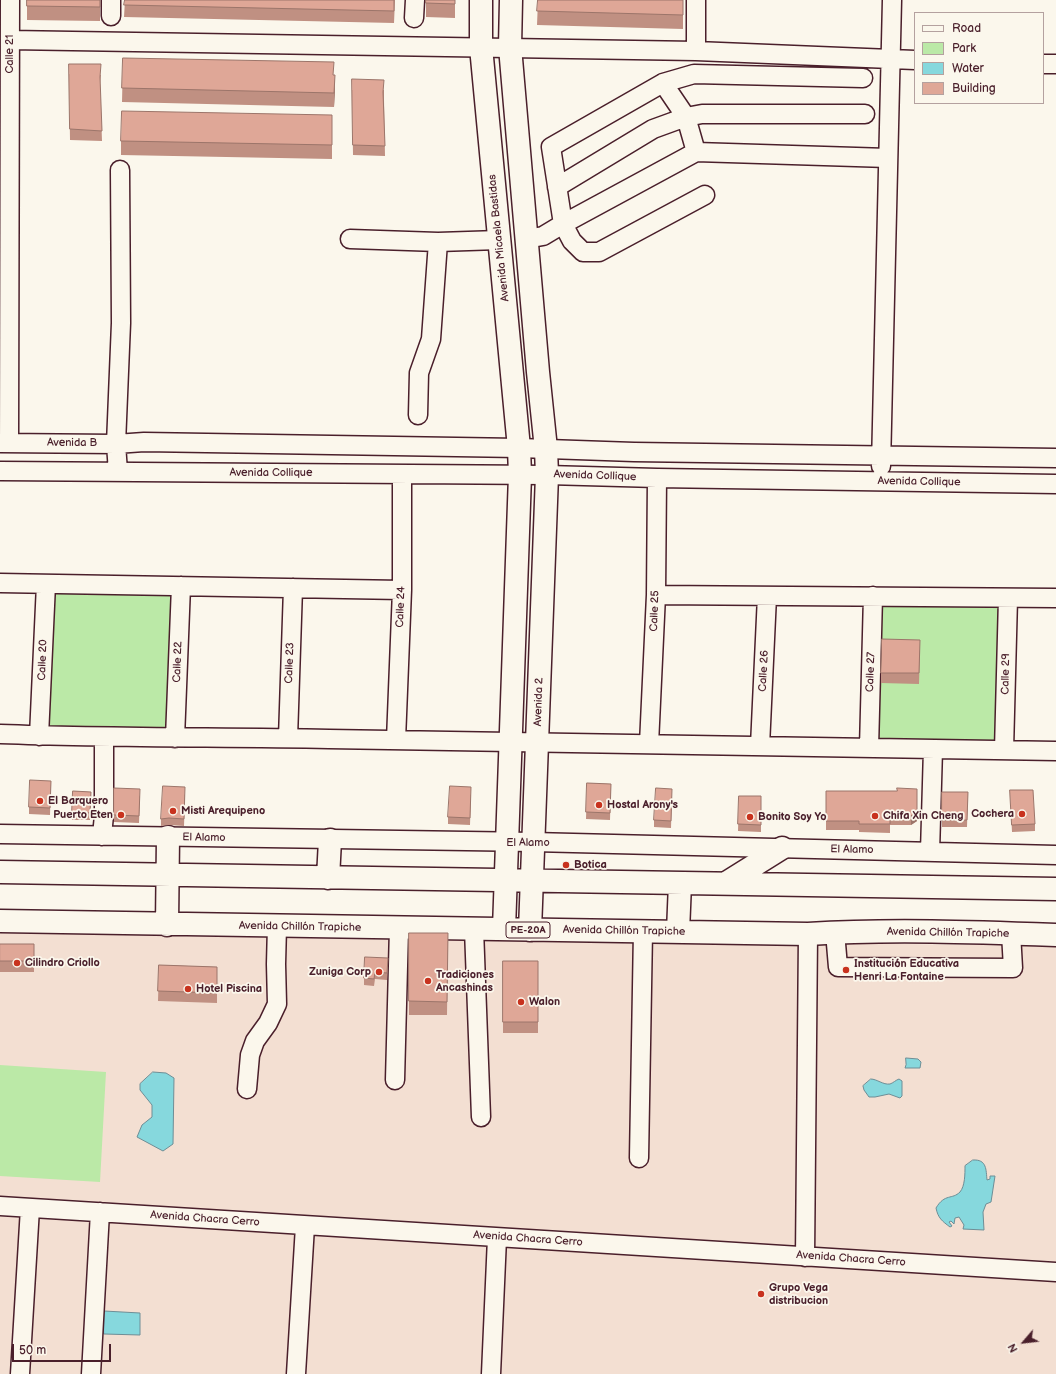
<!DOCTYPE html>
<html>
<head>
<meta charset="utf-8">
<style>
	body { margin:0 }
	#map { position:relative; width:1056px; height:1374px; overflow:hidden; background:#fbf7ec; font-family:"Balsamiq Sans",sans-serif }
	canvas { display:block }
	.legend { position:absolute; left:914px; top:12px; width:130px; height:92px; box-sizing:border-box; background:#fbf7ec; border:1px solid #b4a19f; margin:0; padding:5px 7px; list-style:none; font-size:12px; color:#4a1f2b }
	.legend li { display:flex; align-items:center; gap:8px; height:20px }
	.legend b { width:20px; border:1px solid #b4a19f }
	.north { position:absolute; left:1004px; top:1322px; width:40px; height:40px; -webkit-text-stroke:3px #fbf7ec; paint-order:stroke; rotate:242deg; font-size:11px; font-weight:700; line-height:16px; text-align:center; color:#4a1f2b }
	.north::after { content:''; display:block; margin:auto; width:14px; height:18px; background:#4a1f2b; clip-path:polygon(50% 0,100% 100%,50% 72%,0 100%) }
	.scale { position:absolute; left:12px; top:1344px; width:99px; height:18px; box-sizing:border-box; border:2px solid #4a1f2b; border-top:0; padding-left:5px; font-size:12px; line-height:14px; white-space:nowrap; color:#4a1f2b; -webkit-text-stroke:3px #fbf7ec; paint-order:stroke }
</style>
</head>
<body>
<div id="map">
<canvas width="1056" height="1374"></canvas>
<ul class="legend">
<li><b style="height:5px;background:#fbf7ec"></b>Road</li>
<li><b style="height:11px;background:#bbe9a7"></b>Park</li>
<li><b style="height:11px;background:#86d8dd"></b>Water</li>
<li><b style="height:11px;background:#dfa797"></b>Building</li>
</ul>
<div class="north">N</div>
<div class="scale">50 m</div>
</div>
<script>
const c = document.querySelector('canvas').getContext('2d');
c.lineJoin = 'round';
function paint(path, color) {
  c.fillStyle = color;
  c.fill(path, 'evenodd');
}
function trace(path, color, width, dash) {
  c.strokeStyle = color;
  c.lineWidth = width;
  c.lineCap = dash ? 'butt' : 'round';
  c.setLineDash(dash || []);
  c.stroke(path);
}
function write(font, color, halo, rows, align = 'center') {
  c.font = font + ' "Balsamiq Sans",sans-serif';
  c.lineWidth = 3.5;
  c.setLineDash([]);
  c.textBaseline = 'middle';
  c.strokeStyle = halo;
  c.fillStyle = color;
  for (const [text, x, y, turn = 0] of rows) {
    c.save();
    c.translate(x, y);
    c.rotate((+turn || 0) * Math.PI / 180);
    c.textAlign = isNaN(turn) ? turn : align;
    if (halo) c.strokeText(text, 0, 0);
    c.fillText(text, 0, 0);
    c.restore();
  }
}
paint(new Path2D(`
	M0,932L1056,946V1374H0Z`), '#f3dfd2');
paint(new Path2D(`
	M52,590L174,594L170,730L48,726Z
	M879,604L1001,606L999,743L874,740Z
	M0,1065L106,1072L100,1182L0,1176Z`), '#bbe9a7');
const water = new Path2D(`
	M906,1058L918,1059L921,1062L920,1068H905L906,1065Z
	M153,1072L166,1073L174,1078L173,1144L163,1151L137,1137L142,1125L152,1117V1105L140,1090V1084Z
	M871,1079C877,1079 883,1085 890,1084C893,1083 896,1080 899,1079L902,1081V1096L900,1098L889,1094L875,1097H869L864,1090L863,1086Z
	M973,1160C987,1159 986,1170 987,1180L990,1179V1176H995L991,1202L986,1204L983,1212L984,1230L963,1229L964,1225L959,1217L955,1218L954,1224L951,1221L949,1222L952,1226L950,1227C942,1221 938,1218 936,1208C945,1193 952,1200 960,1192C965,1186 965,1174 965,1166Z
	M104,1311L140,1313V1335L104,1334Z`);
paint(water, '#86d8dd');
trace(water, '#6e8e96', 1);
const minor = new Path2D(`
	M696,0V51
	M111,16V0
	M414,18L415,0
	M10,40L696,51L915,60
	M1043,64H1056
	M663,83L686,117L696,152
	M557,187L653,129L686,117L702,114H865
	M705,195L599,252H583L572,241L563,224L551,147L663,83L694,74L863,78
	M350,239L438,242L499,240
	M526,239L543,236L563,224L696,152L888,158
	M418,415L419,373L431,339L438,242
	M0,443L116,444L144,442L519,448L634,452L1056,458
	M9,443L10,0
	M881,466L892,0
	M0,471L547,475L657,478L1056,484
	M118,472L116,444L121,323L120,170
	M0,583L402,590
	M656,595L1056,598
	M0,734C110,738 219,737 329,739C571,743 814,747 1056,751
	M39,736L46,584
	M175,738L181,586
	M288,738L293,588
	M396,740L402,590V474
	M649,744L656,595L657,478
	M760,746L767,596
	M869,748L873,596
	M1004,750L1008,598
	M0,834L533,842L1056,855
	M102,836L104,815V737
	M930,852L933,749
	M474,929L481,1117
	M835,932L838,967L1013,968L1011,933
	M395,1080L399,928
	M247,1089L250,1055L255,1041L268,1023L277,1004L276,964L277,926
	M639,1158L643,931
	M0,1206L1056,1272
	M805,1257L808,934
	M20,1374L30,1208
	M91,1374L100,1212
	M296,1374L305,1226
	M491,1374L497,1238`);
const major = new Path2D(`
	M481,0V47L519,448L520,475L504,929
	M511,0L510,47L538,372L546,449L547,475L530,930
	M0,872L1056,889
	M328,878L330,840
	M726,883L782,848
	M0,921L808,934C890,929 973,932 1056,935
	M167,925L168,837
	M678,932L680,883`);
trace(minor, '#4a1f2b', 21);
trace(major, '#4a1f2b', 25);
trace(minor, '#fbf7ec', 18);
trace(major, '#fbf7ec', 22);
paint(new Path2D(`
	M27,0H100V21L27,20Z
	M125,0H395L394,23L124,17Z
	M426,0H455V18L426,17Z
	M538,0H683V29L537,25Z
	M123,58L334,75L335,89L334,107L122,102Z
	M69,74L101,75L100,83L102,141L70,140Z
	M352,90H384V99L385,156L353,155Z
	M332,115V159L121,155V141Z
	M920,650L919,684L881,683V673Z
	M51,781L50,815L29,814V807Z
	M587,783L611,784L610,820L586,819Z
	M114,788L140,796L139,823L114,822Z
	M1010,790L1035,824V831L1012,832Z
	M73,791L91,792L90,820H72Z
	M826,791H897L917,821L911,825H890V833L859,832V830H826Z
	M942,792H968L967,827H942Z
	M185,794L184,826L169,825L161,826V819Z
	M471,794L470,825L448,824V817Z
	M672,796L671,828L654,827V820Z
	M739,796H761V832L738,831Z
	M409,933H448L447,1015H409Z
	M0,944H34V972H0Z
	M388,958L387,980L375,979L374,986L364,985V978Z
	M503,961H538V1033H503Z
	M159,965L217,967V1003L158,1001Z`), '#c09082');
paint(new Path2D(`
	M335,75V89L334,107V93Z
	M917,789V821L911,825V816Z`), '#9c756a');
const building = new Path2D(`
	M27,0H100V7L27,6Z
	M125,0H394V11L124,5Z
	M426,0H455V4L426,3Z
	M538,0H683V15L537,11Z
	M123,58L334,62L333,75H335L334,93L122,88Z
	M69,64H101L100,77L102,131L70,129Z
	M352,79L384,80L383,92L385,146L353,145Z
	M122,111L332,115V145L121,141Z
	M882,639L920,640L919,673H881Z
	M30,780L51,781L50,808L29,807Z
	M587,783L611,784L610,813L586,812Z
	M163,786L185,787L184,819L169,818L161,819Z
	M450,786L471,787L470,818L448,817Z
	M114,788L140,789L139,816L114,815Z
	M656,788L672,789L671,821L654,820Z
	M897,788L917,789V812L911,816H890V824H859V821H826V791H897Z
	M1010,790H1033L1035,824L1012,825Z
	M73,791L91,792L90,813L72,812Z
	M942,792H968L967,820H942Z
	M739,796H761V825L738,824Z
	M409,933H448L447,1002L409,1001Z
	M0,944H34V961H0Z
	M365,957L388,958L387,973L375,972L374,979L364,978Z
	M503,961H538V1022H503Z
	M159,965L217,967V993L158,991Z`);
paint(building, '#dfa797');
trace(building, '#9c756a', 1);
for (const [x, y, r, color] of [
	[40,801,4,"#c8321e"],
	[599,805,4,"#c8321e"],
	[173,811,4,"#c8321e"],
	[1022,814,4,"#c8321e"],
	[121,815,4,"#c8321e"],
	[875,816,4,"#c8321e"],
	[750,817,4,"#c8321e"],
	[566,865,4,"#c8321e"],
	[17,963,4,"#c8321e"],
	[846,970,4,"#c8321e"],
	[379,972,4,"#c8321e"],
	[428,981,4,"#c8321e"],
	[188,989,4,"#c8321e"],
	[521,1002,4,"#c8321e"],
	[761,1294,4,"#c8321e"]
]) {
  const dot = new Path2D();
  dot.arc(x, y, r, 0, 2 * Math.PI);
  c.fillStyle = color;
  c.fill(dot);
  trace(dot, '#fbf7ec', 1.5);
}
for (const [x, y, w] of [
	[528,930,44]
]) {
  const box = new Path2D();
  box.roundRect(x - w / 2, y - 8, w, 16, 3);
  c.fillStyle = '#fbf7ec';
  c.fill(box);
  trace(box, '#4a1f2b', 1);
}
write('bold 10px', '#4a1f2b', null, [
	["PE-20A",528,930]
]);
write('11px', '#4a1f2b', '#fbf7ec', [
	["Calle 21",10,54,-90],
	["Avenida Micaela Bastidas",499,238,-96],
	["Avenida B",72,443],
	["Avenida Collique",271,473],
	["Avenida Collique",595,476,2],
	["Avenida Collique",919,482,1],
	["Calle 24",401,607,-88],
	["Calle 25",655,611,-88],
	["Calle 20",43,660,-88],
	["Calle 22",178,662,-88],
	["Calle 23",290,663,-88],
	["Calle 26",764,671,-87],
	["Calle 27",871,672,-88],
	["Calle 29",1006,674,-89],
	["Avenida 2",539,702,-88],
	["El Alamo",204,838,1],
	["El Alamo",528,843],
	["El Alamo",852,850,1],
	["Avenida Chillón Trapiche",300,927,1],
	["Avenida Chillón Trapiche",624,931,1],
	["Avenida Chillón Trapiche",948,933,1],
	["Avenida Chacra Cerro",205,1219,4],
	["Avenida Chacra Cerro",528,1239,4],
	["Avenida Chacra Cerro",851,1259,4]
]);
write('bold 11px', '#4a1f2b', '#fbf7ec', [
	["El Barquero",48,801],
	["Hostal Arony's",607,805],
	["Misti Arequipeno",181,811],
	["Cochera",1014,814,"right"],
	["Puerto Eten",113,815,"right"],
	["Chifa Xin Cheng",883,816],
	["Bonito Soy Yo",758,817],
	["Botica",574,865],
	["Cilindro Criollo",25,963],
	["Institución Educativa",854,964],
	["Henri La Fontaine",854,977],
	["Zuniga Corp",371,972,"right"],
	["Tradiciones",436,975],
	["Ancashinas",436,988],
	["Hotel Piscina",196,989],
	["Walon",529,1002],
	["Grupo Vega",769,1288],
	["distribucion",769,1301]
], 'left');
</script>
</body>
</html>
